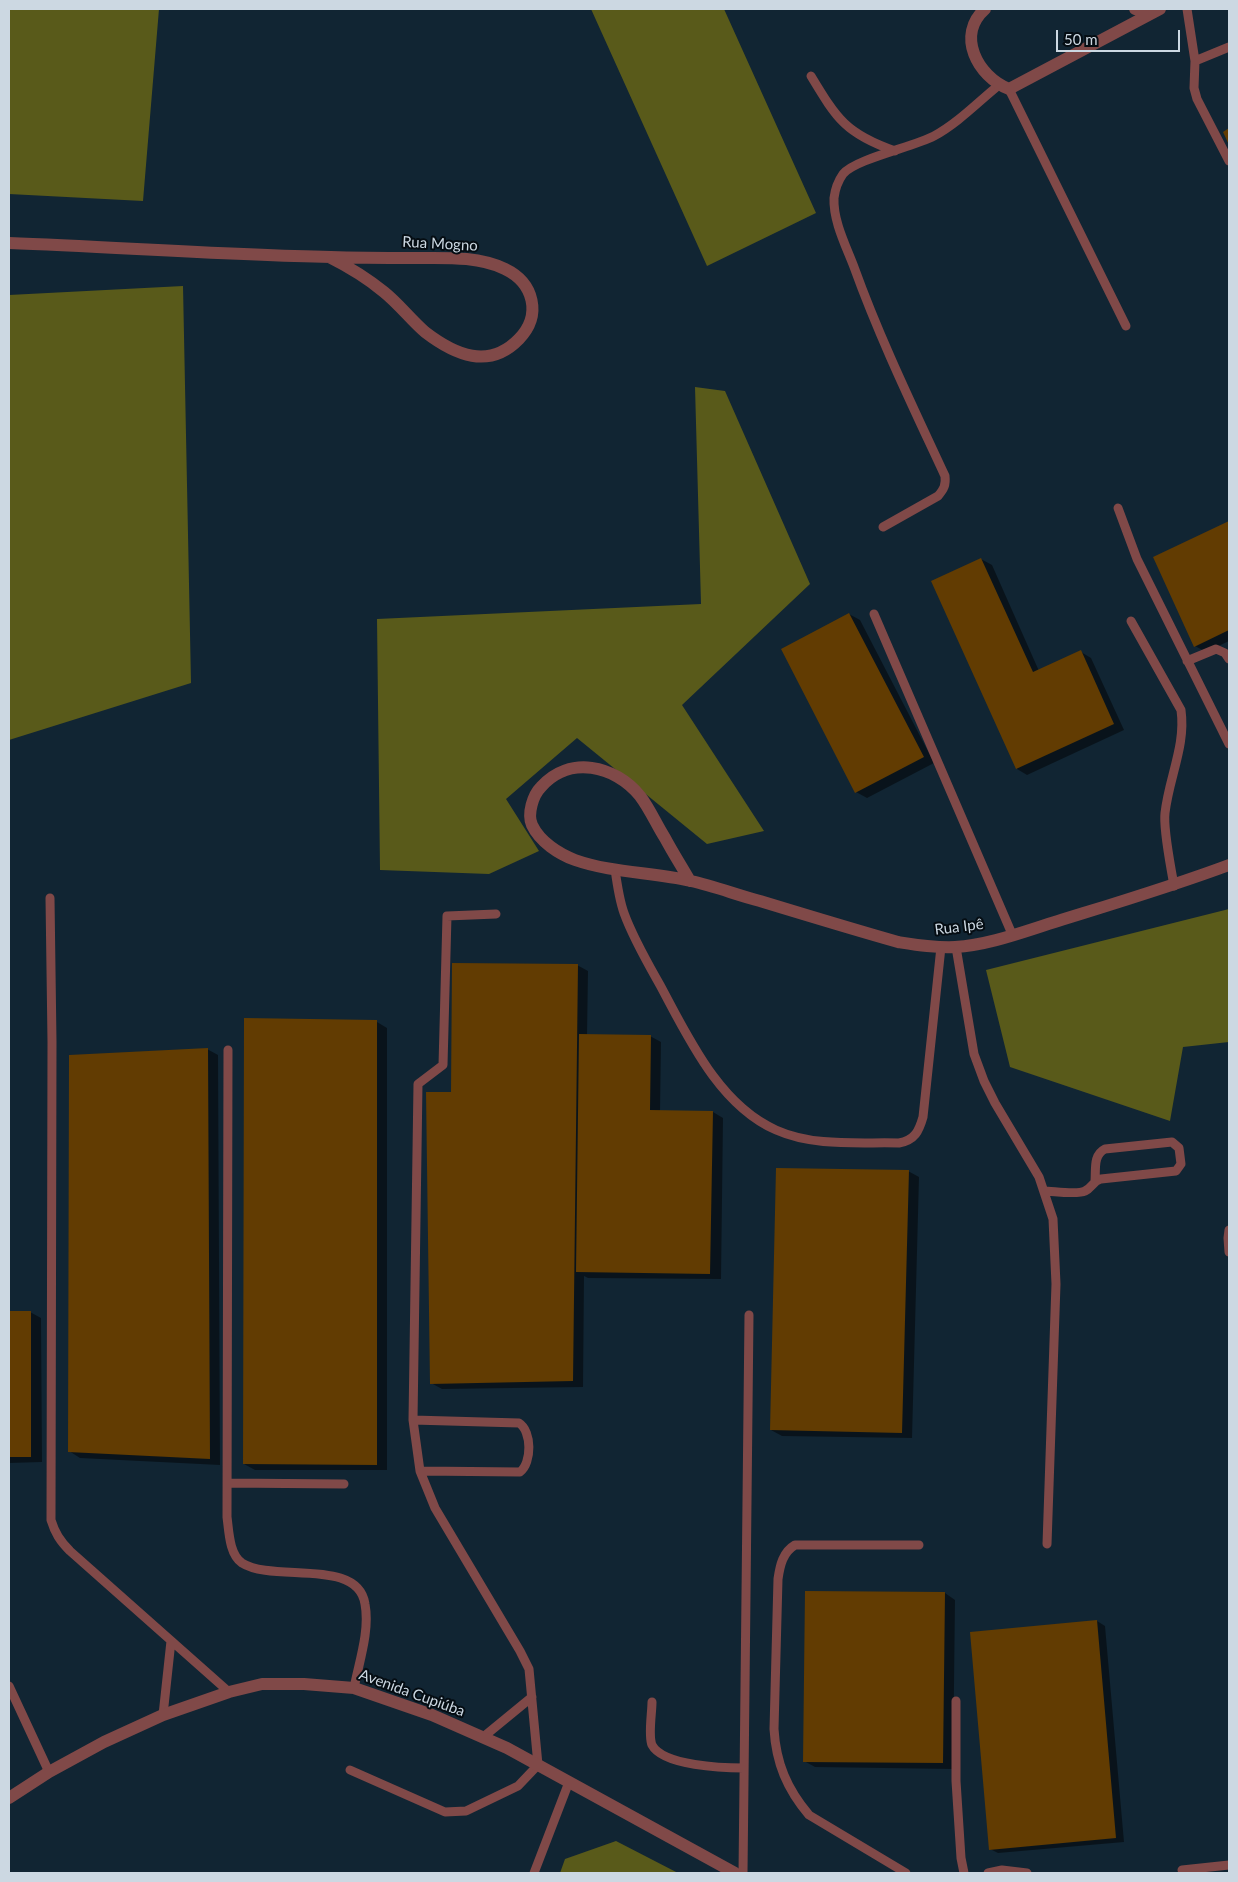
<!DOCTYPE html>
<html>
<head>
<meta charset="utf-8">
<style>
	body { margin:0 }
	#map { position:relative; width:1238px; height:1882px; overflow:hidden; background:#112533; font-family:Lato,sans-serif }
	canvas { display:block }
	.frame { position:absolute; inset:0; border:10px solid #ccd8e2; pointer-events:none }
	.scale { position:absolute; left:1056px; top:30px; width:124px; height:22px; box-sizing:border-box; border:2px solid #ccd8e2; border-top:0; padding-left:6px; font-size:15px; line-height:18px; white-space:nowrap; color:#ccd8e2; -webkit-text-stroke:4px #050d13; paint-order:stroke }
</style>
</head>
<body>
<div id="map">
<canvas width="1238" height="1882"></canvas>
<div class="frame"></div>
<div class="scale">50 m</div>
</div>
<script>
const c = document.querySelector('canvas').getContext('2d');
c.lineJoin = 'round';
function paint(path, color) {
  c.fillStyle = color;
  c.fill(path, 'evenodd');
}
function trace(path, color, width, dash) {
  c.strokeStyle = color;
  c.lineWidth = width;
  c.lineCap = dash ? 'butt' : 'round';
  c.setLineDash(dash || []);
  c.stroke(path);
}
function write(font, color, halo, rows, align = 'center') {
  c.font = font + ' Lato,sans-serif';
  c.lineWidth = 4;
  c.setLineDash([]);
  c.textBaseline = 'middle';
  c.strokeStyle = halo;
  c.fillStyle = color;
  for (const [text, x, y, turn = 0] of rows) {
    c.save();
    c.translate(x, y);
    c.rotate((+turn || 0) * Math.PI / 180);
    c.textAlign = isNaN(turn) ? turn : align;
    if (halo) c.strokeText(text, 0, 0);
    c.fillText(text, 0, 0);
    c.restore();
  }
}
paint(new Path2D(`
	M9,9H159L143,201L9,194Z
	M591,9H724L816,213L707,266Z
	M183,286L191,683L9,740V295Z
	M695,387L725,391L810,584L682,705L764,831L707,844L577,738L506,799L539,851L489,874L380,870L377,619L701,604Z
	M1229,909V1042L1183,1047L1170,1121L1010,1067L986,970Z
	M616,1841L678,1873H560L565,1859Z`), '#595a1a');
paint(new Path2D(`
	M1229,523V641L1206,652L1195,646L1154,558Z
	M981,559L992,565L1039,671L1081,652L1091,658L1124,730L1027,775L1017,769Z
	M849,614L860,620L934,763L867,798L856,792Z
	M577,965L588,971L587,1036H650L661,1042L660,1112H713L723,1118L721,1279L588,1278L584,1276L583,1387L442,1389L431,1383L453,1093Z
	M377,1022L387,1028V1470H255L244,1464Z
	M207,1049L218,1055L220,1465L80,1458L69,1451Z
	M908,1171L919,1177L912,1438L782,1436L771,1430Z
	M9,1312H30L41,1318L42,1462L9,1463Z
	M945,1593L955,1600L953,1769L815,1767L804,1761Z
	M1097,1621L1105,1626L1124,1842L998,1853L990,1849Z`), '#0007');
paint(new Path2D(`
	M1229,128V145L1223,132Z
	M1229,521V630L1194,647L1153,557Z
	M981,558L1033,672L1081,650L1114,724L1016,769L931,581Z
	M849,613L924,757L855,793L781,649Z
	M452,963L578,964L573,1381L430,1384L426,1092H451Z
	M244,1018L377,1020V1465L243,1464Z
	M579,1034L651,1035L650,1110L713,1111L710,1274L576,1272Z
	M208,1048L210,1459L68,1452L69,1055Z
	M776,1168L909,1170L902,1433L770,1430Z
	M9,1311H31V1457H9Z
	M805,1591L945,1592L943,1763L803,1762Z
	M1097,1620L1116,1838L989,1850L970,1632Z`), '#623c02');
trace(new Path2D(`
	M1187,9L1195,61L1194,88L1197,99L1229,161
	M1195,61L1229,47
	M811,76C837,119 846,134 895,151
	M1009,89L1126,326
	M1118,508L1137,559L1229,744
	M883,527L938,496C944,489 946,485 945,476C913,407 880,339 854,267C846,246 833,221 834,198C835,190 838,181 843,174C855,159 913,147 934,136C958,123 978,102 999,85
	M874,614L1012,934
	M1131,621L1181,710C1186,746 1169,777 1165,813C1163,830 1171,867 1174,886
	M1187,661L1216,649L1225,653L1229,659
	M615,869C617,884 619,899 624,913C633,938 647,962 660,985C688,1037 719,1105 776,1130C814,1147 859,1142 899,1143C915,1140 919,1131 923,1117L941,947
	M50,898L52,1042L51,1520C55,1533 60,1541 70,1551L229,1692
	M956,947L974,1054L984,1081L995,1103L1039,1177L1053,1219L1056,1284L1047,1544
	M228,1050L227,1517C229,1531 229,1554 242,1563C273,1583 358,1557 365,1604C370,1631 359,1662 354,1688
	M1044,1191C1053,1191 1077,1195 1085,1191C1092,1188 1093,1181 1101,1179L1176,1171L1181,1164L1179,1148L1172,1142L1105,1149C1093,1155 1096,1169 1095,1181
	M1229,1230L1228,1238L1229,1252
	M413,1420L519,1423C532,1431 532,1463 520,1472L420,1471
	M227,1483L344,1484
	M9,1686L49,1772
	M956,1701V1781L961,1858L964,1873
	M652,1702C652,1713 648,1736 652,1745C663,1766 724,1768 744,1768
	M163,1715L171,1641
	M482,1738L532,1697
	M350,1770L445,1812L466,1811L518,1786L538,1765L529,1669L520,1651L435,1508L420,1471L413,1420L418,1084L443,1065L447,916L496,914
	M1182,1870L1229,1865
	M534,1873L569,1782
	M743,1873L749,1315
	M906,1873L809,1815C787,1789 776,1763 774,1729L778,1579C780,1565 783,1552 795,1545H919
	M988,1873L1002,1870L1027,1873`), '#804948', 9);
trace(new Path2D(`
	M985,9C956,35 977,76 1009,89L1160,9
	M1135,9L1154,12
	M9,243C116,247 223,255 331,257C359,258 388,258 416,258C445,258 478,256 505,269C534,283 542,315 519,339C489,370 455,355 425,332C411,320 399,304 384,292C367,278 349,267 329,257
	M690,881C682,867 673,853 665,838C656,824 650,809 640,796C615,765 569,755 541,787C533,795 527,814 532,825C540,842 559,854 575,860C612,873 653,872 691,881C714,886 737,895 760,901C806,915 852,929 898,942C917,945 935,948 955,947C990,945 1025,931 1058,921C1116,903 1173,886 1229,865`), '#804948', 12);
trace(new Path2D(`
	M9,1798L49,1772L104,1742L163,1715L229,1692L262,1684H304L354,1688L432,1715L507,1748L735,1873`), '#804948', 12);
write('15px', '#ccd8e2', '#050d13', [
	["Rua Mogno",440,244,3],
	["Rua Ipê",959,927,-7],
	["Avenida Cupiúba",412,1693,20]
]);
</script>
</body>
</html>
